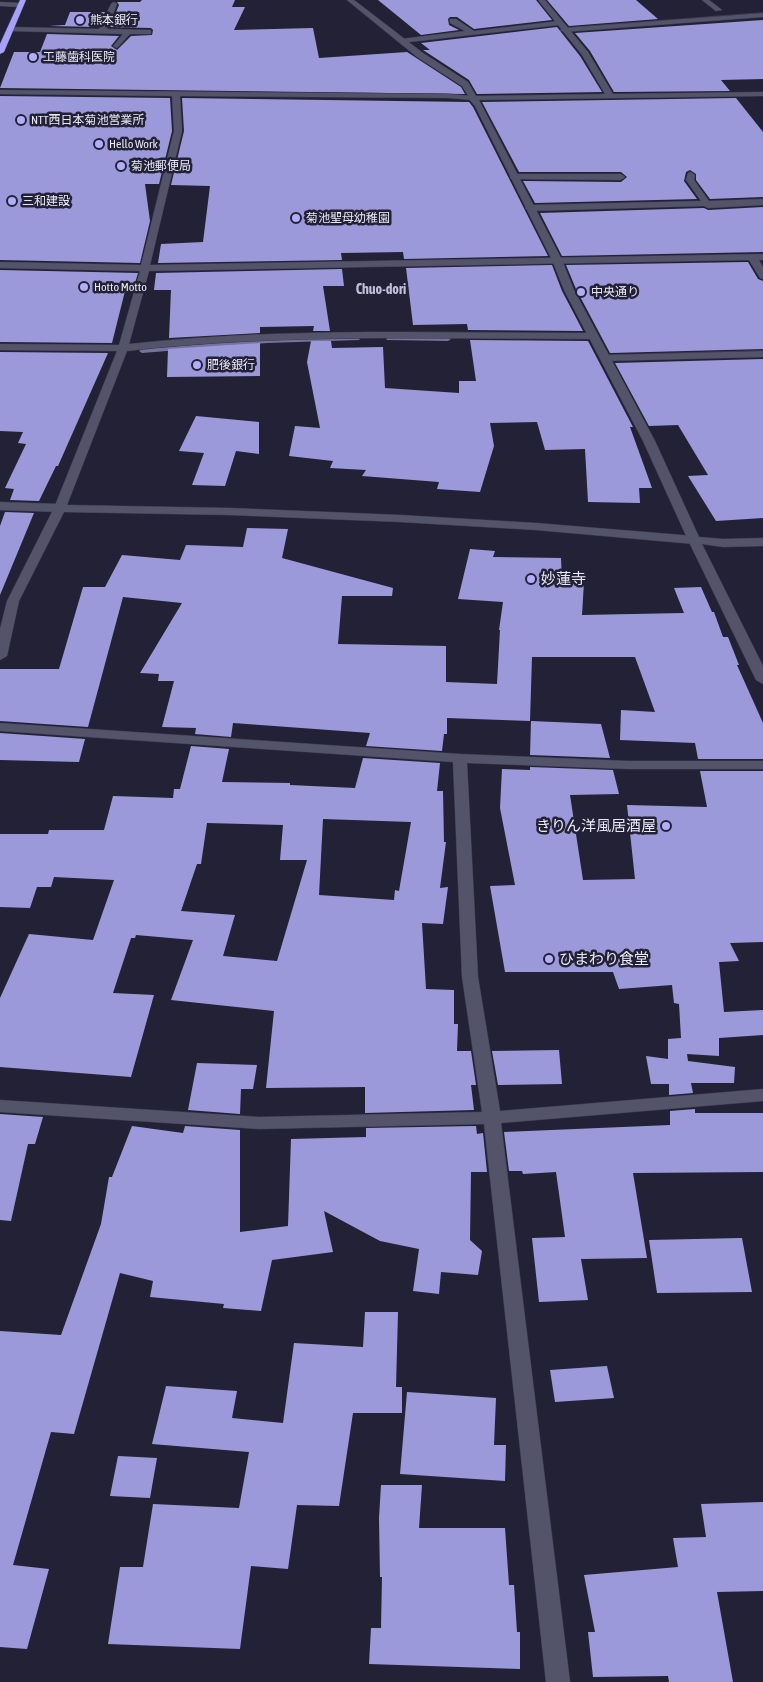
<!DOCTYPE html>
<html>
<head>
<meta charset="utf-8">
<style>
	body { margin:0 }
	canvas { display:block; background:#232136 }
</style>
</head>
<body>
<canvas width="763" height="1682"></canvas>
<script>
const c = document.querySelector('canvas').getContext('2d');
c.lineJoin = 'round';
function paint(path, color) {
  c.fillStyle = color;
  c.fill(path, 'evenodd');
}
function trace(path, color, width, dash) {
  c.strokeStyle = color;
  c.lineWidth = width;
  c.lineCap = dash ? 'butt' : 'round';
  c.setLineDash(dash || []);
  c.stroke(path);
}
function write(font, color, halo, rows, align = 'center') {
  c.font = font + ' "Asap Condensed","Noto Sans JP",sans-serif';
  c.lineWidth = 5;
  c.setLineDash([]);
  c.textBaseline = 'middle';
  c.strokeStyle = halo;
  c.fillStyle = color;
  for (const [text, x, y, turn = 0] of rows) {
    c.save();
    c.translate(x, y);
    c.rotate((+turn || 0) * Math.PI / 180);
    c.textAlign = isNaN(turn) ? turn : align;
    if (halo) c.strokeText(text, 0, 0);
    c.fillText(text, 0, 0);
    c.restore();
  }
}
paint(new Path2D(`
	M357,337L360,339L359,340L267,343L142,353L139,351L142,349L267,339Z
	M389,337H448L451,339L448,341L387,340L386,339Z`), '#75729e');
paint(new Path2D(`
	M142,0H235L232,7H245L234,30L313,28L319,58L407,52L461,87L465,94L0,88L14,52H40L47,34L119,36L111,46L117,50L131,36L152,35L153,30L151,28L110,27L119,5L117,2H140Z
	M378,0H536L552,20L474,29L457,17H450L448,19L449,25L459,30L421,35Z
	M547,0H636L658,19L569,26Z
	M70,12H105L98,27L49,26L65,25Z
	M763,20V79L721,80L730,91L614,92L590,51L575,33Z
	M557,27L580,56L602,92L477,94L469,80L423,50H430L421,43Z
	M0,96L170,98L172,131L159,184H145L150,221L140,263L0,260Z
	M182,98L469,102L473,107L548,256L404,259L403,252L341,253L342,260L158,263L161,244L203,242L210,186L171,185L184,131Z
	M736,98L763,132V197L710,199L696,180V174L690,170L686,172L684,181L697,199L535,203L523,181L621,182L627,177L621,172H519L482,102Z
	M763,207V252L562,256L540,213L704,208L708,210Z
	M748,262L758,279L763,281V349L610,353L576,289L566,265Z
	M552,265L562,291L583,331L468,330L467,324L413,325L406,268Z
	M342,269L344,286H323L330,331H313L314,326L260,327V333L169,338L171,290H154L156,273Z
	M0,270L138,273L133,290L125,291L112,343L0,342Z
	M470,340L588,341L633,427H630L652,488H639L640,503L588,502L585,449L545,450L537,422L490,423L494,446L480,492L437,489L439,482L362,476L366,470L330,468L333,461L289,456L295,426L320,428L307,362L311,341H331L332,348L383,347L385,388L459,393V381H476Z
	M260,343V376L167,377L168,349Z
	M0,352L108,353L58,466H56L39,501L10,500L14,489L5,488L26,444L18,443L23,432L0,431Z
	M763,359V518L716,521L688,476L708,475L678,425L649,426L615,363Z
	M196,416L259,422V454L236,451L225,486L192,485L204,453L179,451Z
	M5,512L34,513L0,595V526Z
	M247,528L288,529L282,558L393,588L392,596H342L338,644L446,646V682L497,684L500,630H499L503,602L458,599L470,549L495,551L493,557L561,558L562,581L584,582L582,615L684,613L674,588L701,587L712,612H714L723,637H728L739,665H737L763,723V759H698L695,743L620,740L621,710L655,712L635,657H532L530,721L447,718V734H444L442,751L366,746L370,733L233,723L231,737L195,734L196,728L162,727L174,681H158L159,674L140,673L182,603L123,597L88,727L0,721V669H59L83,587H105L122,555L180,560L186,545L243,547Z
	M531,721L601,724L610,758L530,755Z
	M0,733L85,739L79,762L0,760Z
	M191,746L229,749L222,782L290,783V785L355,788L363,758L440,763L437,791H443L444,842H446L440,888L448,887L443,924L422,923L426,989L454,990V1024H458L457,1051H471L476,1085H471L474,1110L365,1113V1087L266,1088L274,1011L171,1000L193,940L136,935L135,938H131L113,993L154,995L131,1077L0,1067V998L29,934L93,940L114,880L54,877L51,887H37L30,908L0,907V834H48L49,830H104L113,796L173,798L174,789H180ZM323,819L411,822L399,891L395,890L394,900L319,895ZM207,823L283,825L280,860H307L277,961L223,956L235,915L181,911L197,864H201Z
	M530,767L613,770L619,794L570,795L583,880L635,879L627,805L707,807L700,771H763V942L730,943L739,961L719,962L724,1012L763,1010V1035L719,1038V1056L687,1054L688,1061L735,1067L734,1083H691L693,1093L669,1095V1084H651L646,1056L668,1059V1039L681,1038L679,1004L674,1003L672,985L619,989L613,972H505L490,886L515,885L500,808L502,769L530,770Z
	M559,1050L562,1084L498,1085L492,1051Z
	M197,1063L257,1065L253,1089H241L240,1114L188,1110Z
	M695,1109V1113H763V1172L633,1173L647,1258L581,1259L588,1300L539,1302L532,1238L565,1237L556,1172L523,1174L522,1171H509L504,1132L670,1125V1111Z
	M0,1114L43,1117L35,1144H28L11,1221L0,1220Z
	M132,1126L183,1133L185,1126L240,1130V1232L288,1226L291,1139L366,1137V1128L476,1126L477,1134L483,1133L487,1172H471L470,1240L482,1251L478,1275L441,1272L439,1294L413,1291L419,1249L380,1241L324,1211L333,1252L272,1260L261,1311L223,1308L224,1304L150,1297L153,1281L120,1273L74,1434L51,1432L13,1565L49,1569L27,1649L0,1647V1331L61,1335L101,1224L109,1177H112Z
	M742,1238L752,1292L657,1293L649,1240Z
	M365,1312H398L396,1387H402V1413H353L339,1506L297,1505L288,1569L251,1566L240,1649L108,1644L120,1567H143L153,1504L239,1508L249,1452L152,1444L166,1386L237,1391L232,1418L283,1423L294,1343L363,1347Z
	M607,1366L614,1398L555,1402L550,1370Z
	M407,1392L496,1398L494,1445H506L505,1481L400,1474Z
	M118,1456L157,1458L150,1498L110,1496Z
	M381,1485H422L419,1528H505L509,1585H514L517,1632H520V1669L369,1664L371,1628H381L382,1577H380L379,1518Z
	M763,1502V1591L717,1592L733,1682H669L668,1676L593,1677L588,1632H595L584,1575L678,1567L673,1538L706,1537L701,1504Z`), '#9c99da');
const lane = new Path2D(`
	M702,0H709L722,10L716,11Z
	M114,2L117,4L107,29L148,30H151V34H130L117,48L113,46L123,34L10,31L6,29L10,27L99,29L111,4Z`);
const street = new Path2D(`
	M0,2L21,3L24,5L21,7L0,6Z
	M763,13V17L564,32L560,30L564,28Z
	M450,19H456L474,31L559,21L563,23L559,25L401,43L397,41L401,39L465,31L450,23Z
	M0,90L448,94L472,96L476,98L472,100L448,98L180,96L182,131L150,265L763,254V260H759L763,267V279L760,278L749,260L149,271L129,344C283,327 438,333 592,333L597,336L592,339C437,339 281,333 127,351L67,505L230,508L400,515L536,523L694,536L700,540L694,544L536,530L400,522L230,515L64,512L19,601L7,656L0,660V629L7,601L54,508L117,351L0,350V344L119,345L140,271L0,268V262L141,265L174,131L172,96L0,94Z
	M691,172L695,175L694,180L709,201L763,199V205L708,208L704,206L529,211L525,208L529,205L701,201L686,180L688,173Z
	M514,174H621L625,177L621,180L511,179L510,177Z
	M763,351V357L606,361L601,358L606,355Z
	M0,723L460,754L628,761H763V769H628L467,763L478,977L500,1111L763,1089V1101L501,1123L570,1682H546L484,1124L259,1129L0,1112V1100L259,1117L482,1112L462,977L453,762L0,731Z`);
const secondary = new Path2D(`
	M347,0H354L423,53L468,82L476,96L605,94L582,55L538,0H545L588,52L613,94L763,92V96L479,100L562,260L574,290L655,441L699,537L723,539L763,538V546L723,547L702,544L763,666V684L756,680L688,540L643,441L564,290L552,260L475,106L468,98L469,97L462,86L417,57Z
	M0,502L60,504L66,508L60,512L0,510Z`);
const highway = new Path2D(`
	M20,0H26L4,52L0,54V44Z`);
trace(lane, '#3c3b4d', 1);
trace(street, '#3c3b4d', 1);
trace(secondary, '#3c3b4d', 1);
trace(highway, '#3c3b4d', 1);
paint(lane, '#53536a');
paint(street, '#53536a');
paint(secondary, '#53536a');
paint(highway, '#a7a1fd');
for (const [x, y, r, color] of [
	[80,20,5,"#b1adfa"],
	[33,57,5,"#b1adfa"],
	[21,120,5,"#b1adfa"],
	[99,144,5,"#b1adfa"],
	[121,166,5,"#b1adfa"],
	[12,201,5,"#b1adfa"],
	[296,218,5,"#b1adfa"],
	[84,287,5,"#b1adfa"],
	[581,292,5,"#b1adfa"],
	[197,365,5,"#b1adfa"],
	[531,579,5,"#b1adfa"],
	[666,826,5,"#b1adfa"],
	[549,959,5,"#b1adfa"]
]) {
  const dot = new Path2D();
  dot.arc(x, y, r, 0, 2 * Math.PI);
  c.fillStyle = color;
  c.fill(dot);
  trace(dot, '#232136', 2);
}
write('12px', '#e8e8f6', '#232136', [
	["熊本銀行",90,20],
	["工藤歯科医院",43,57],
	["NTT西日本菊池営業所",31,120],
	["Hello Work",109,144],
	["菊池郵便局",131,166],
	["三和建設",22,201],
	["菊池聖母幼稚園",306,218],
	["Hotto Motto",94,287],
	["中央通り",591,292],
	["肥後銀行",207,365]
], 'left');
write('bold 14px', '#bfbfdb', '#232136', [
	["Chuo-dori",381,290]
]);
write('15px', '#e8e8f6', '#232136', [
	["妙蓮寺",541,579],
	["きりん洋風居酒屋",656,826,"right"],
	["ひまわり食堂",559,959]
], 'left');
</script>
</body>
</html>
